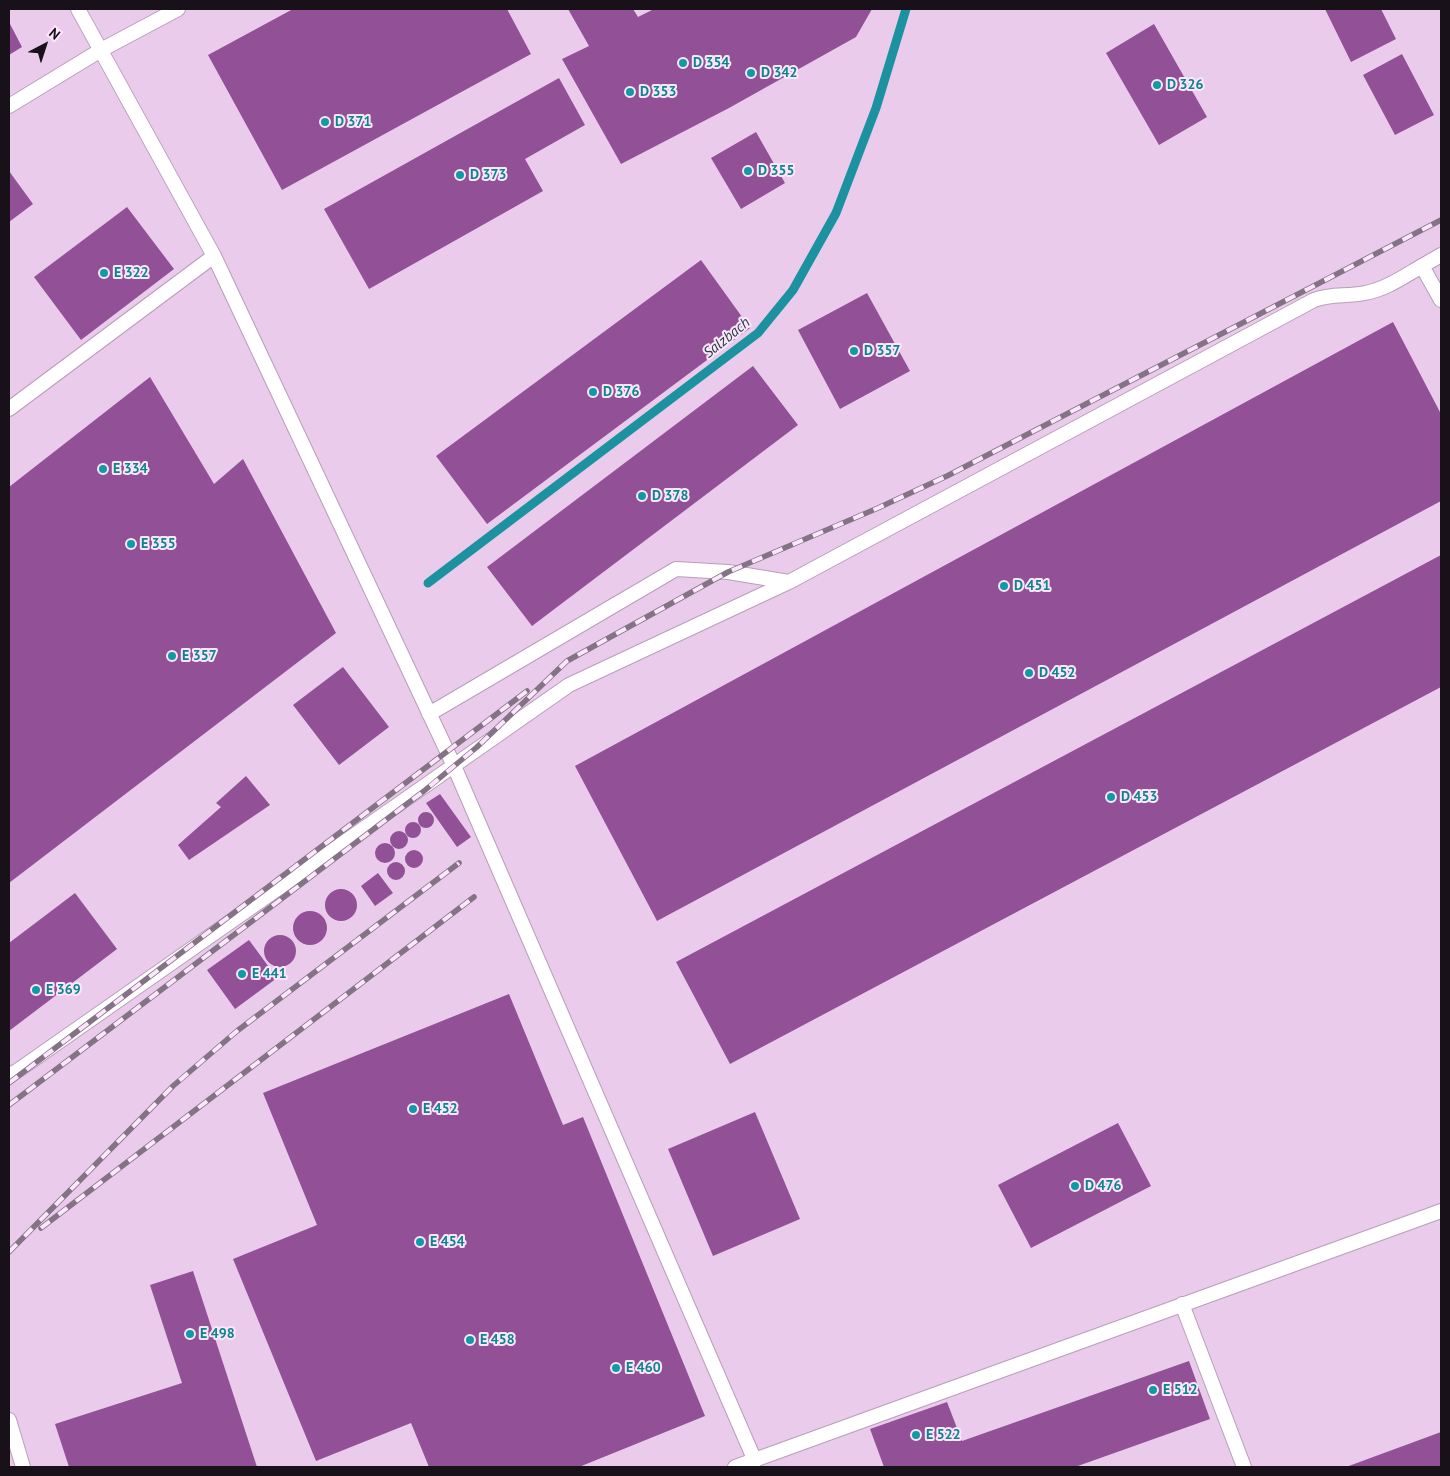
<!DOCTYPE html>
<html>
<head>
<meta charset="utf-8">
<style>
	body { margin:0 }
	#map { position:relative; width:1450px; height:1476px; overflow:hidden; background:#f1d7f2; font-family:"PT Sans",sans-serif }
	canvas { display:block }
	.frame { position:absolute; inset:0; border:10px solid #19111a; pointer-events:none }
	.north { position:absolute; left:20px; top:20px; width:50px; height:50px; -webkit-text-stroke:4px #fbe6fc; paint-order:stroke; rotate:40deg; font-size:14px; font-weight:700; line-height:20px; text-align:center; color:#19111a }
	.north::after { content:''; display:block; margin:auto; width:18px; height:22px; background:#19111a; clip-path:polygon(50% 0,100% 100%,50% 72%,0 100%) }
</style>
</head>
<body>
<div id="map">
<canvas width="1450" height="1476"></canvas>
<div class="frame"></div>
<div class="north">N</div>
</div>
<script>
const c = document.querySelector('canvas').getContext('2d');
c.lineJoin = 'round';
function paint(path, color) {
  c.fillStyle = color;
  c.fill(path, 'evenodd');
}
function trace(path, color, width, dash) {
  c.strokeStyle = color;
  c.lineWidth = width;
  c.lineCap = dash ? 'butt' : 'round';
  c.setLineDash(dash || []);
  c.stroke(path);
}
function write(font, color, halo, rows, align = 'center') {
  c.font = font + ' "PT Sans",sans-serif';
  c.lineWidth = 4;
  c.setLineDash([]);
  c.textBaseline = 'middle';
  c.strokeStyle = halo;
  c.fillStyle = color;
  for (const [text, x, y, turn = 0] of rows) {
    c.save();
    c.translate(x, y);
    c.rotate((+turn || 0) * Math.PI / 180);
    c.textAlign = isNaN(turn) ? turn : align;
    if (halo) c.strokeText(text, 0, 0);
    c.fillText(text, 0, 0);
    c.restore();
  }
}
paint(new Path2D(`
	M9,9H1441V1467H9Z`), '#eacbec');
trace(new Path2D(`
	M428,583L758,333L793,290L836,213L876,108L906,9`), '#1c92a0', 9);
paint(new Path2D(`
	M293,9H507L531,54L282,190L208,55Z
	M568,9H633L638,17L654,9H872L856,37L729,108L621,164L562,59L589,46Z
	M1325,9H1381L1396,39L1351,62Z
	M9,22L22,47L9,55Z
	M1154,24L1207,117L1159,145L1106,53Z
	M1402,54L1434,115L1395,135L1363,75Z
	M559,78L585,125L525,159L543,191L369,289L324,209Z
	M756,132L785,183L741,209L711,158Z
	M9,171L33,204L9,222Z
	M127,207L174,269L81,340L34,277Z
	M701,260L750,328L487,524L436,456Z
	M867,293L910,371L840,409L798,330Z
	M1393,322L1441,414V501L657,921L575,766Z
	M753,366L798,425L532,626L487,567Z
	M150,377L214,484L243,459L336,633L9,883V487Z
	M1441,555V687L730,1064L676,962Z
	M343,667L389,727L339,765L293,705Z
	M246,776L270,805L189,860L178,845L221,807L216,803Z
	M440,794L471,837L457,847L426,803Z
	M418 820a8 8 0 1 1 16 0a8 8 0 1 1-16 0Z
	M405 830a8 8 0 1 1 16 0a8 8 0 1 1-16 0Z
	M390 840a9 9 0 1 1 18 0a9 9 0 1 1-18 0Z
	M375 853a10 10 0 1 1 20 0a10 10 0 1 1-20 0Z
	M405 859a9 9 0 1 1 18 0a9 9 0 1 1-18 0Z
	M387 871a9 9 0 1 1 18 0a9 9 0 1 1-18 0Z
	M378,873L393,893L375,906L361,886Z
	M325 905a16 16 0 1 1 32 0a16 16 0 1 1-32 0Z
	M75,893L117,949L9,1031V943Z
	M293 928a17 17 0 1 1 34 0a17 17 0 1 1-34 0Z
	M264 951a16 16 0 1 1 32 0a16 16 0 1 1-32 0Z
	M249,940L277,978L235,1009L207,970Z
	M509,994L563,1125L583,1117L705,1416L579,1467H429L411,1423L316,1461L233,1259L317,1225L263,1093Z
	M755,1112L800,1219L713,1256L668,1149Z
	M1118,1123L1151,1186L1031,1248L998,1185Z
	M193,1271L257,1467H69L55,1424L182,1383L150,1285Z
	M1189,1361L1210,1419L1075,1467H884L870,1429L947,1402L962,1441Z
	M1441,1432V1467H1346Z`), '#925197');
const service = new Path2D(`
	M78,9L214,256L454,766L755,1461
	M9,106L101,50L178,9
	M1441,255L1422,266L1441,300
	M9,409L214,256
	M429,714L676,569L728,572L789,582
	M9,1075L17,1071L569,685L789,582L1314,300C1332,293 1346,297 1365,293C1386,289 1403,277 1422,266
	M1182,1304L1244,1467
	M9,1420L23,1467
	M735,1467L1441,1211`);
trace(service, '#b79fb8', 16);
trace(service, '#fff', 14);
const rail = new Path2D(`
	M9,1083L527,691
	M9,1105L424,791L477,747L567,661L728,572L878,508L947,476L1441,220
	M41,1228L474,897
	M9,1252L173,1086L237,1031L459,863`);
trace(rail, '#847385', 5.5);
trace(rail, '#fbe6fc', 4, [11]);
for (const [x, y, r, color] of [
	[683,63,5,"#0f9aa8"],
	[751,73,5,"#0f9aa8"],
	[1157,85,5,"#0f9aa8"],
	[630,92,5,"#0f9aa8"],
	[325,122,5,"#0f9aa8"],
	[748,171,5,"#0f9aa8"],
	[460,175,5,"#0f9aa8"],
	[104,273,5,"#0f9aa8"],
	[854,351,5,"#0f9aa8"],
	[593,392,5,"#0f9aa8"],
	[103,469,5,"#0f9aa8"],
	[642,496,5,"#0f9aa8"],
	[131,544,5,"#0f9aa8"],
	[1004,586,5,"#0f9aa8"],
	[172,656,5,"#0f9aa8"],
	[1029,673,5,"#0f9aa8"],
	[1111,797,5,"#0f9aa8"],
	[242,974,5,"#0f9aa8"],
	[36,990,5,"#0f9aa8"],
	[413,1109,5,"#0f9aa8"],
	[1075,1186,5,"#0f9aa8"],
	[420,1242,5,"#0f9aa8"],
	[190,1334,5,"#0f9aa8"],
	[470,1340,5,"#0f9aa8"],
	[616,1368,5,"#0f9aa8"],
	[1153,1390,5,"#0f9aa8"],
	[916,1435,5,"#0f9aa8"]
]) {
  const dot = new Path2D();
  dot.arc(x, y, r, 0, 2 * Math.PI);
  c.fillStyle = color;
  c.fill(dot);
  trace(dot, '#fbe6fc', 2);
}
write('bold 14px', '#0d838f', '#fbe6fc', [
	["D 354",693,63],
	["D 342",761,73],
	["D 326",1167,85],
	["D 353",640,92],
	["D 371",335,122],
	["D 355",758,171],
	["D 373",470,175],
	["E 322",114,273],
	["D 357",864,351],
	["D 376",603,392],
	["E 334",113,469],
	["D 378",652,496],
	["E 355",141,544],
	["D 451",1014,586],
	["E 357",182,656],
	["D 452",1039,673],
	["D 453",1121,797],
	["E 441",252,974],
	["E 369",46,990],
	["E 452",423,1109],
	["D 476",1085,1186],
	["E 454",430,1242],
	["E 498",200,1334],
	["E 458",480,1340],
	["E 460",626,1368],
	["E 512",1163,1390],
	["E 522",926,1435]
], 'left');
write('italic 15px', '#263f42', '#fbe6fc', [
	["Salzbach",727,338,-39]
]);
</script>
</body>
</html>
